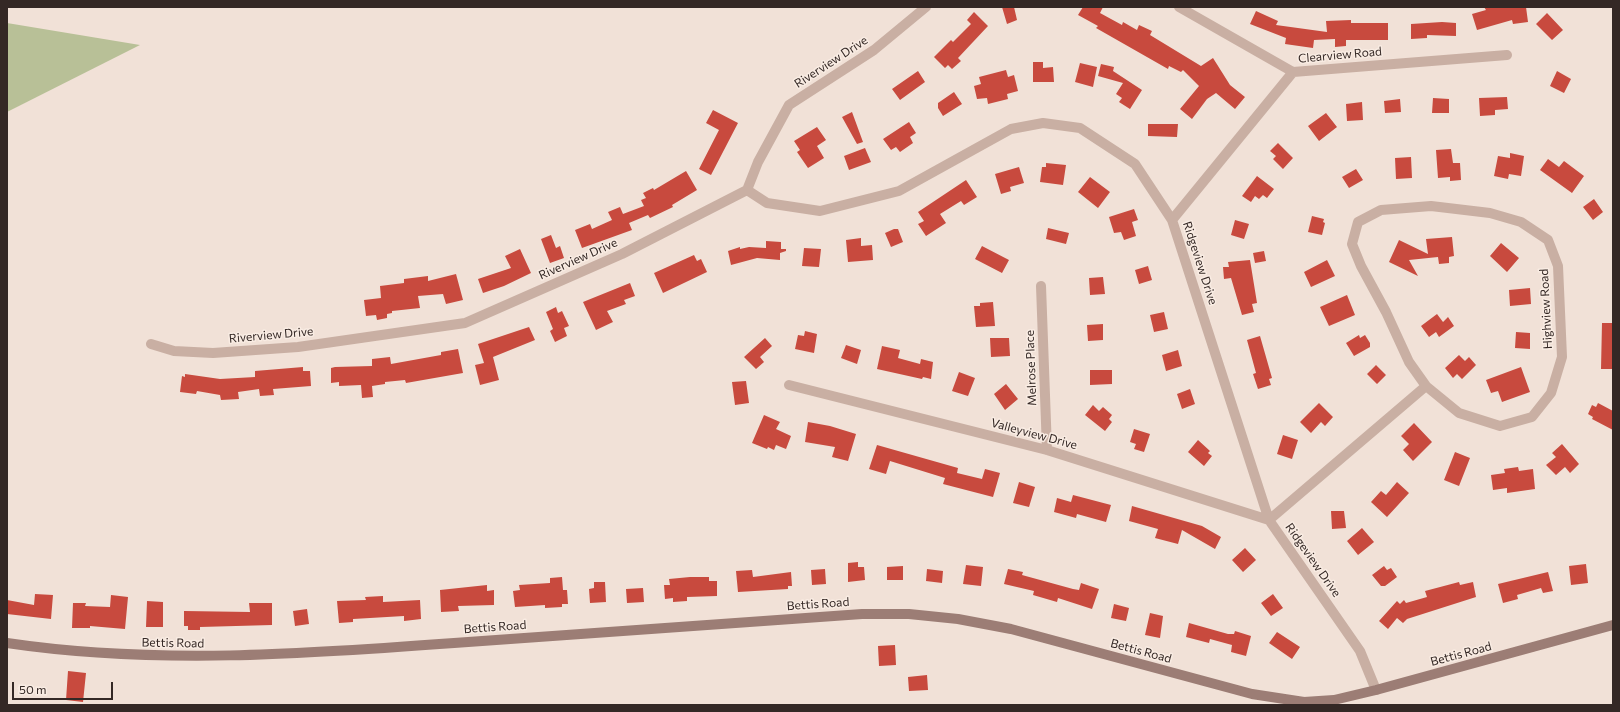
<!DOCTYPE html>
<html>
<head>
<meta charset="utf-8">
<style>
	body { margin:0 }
	#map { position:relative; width:1620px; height:712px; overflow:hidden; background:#f1e1d7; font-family:Commissioner,sans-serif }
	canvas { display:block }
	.frame { position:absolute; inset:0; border:8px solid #342825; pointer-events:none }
	.scale { position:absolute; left:12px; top:682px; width:101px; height:18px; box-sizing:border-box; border:2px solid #342825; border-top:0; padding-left:5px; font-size:12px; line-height:14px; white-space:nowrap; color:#342825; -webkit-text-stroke:3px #f9ece3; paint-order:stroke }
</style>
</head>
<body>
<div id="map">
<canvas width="1620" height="712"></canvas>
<div class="frame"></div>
<div class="scale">50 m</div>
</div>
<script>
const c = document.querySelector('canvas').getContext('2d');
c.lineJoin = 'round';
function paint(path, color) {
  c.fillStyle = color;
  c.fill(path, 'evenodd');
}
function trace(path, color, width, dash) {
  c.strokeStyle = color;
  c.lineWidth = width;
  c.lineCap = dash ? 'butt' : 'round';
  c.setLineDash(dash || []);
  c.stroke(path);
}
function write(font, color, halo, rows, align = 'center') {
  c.font = font + ' Commissioner,sans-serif';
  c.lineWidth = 3;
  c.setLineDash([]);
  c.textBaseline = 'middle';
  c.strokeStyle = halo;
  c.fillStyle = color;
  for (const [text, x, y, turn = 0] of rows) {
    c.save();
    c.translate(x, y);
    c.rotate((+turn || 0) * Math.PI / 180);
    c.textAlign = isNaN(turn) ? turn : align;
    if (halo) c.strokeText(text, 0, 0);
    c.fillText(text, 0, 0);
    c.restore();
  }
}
paint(new Path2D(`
	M7,23L140,45L7,112Z`), '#b8c097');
paint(new Path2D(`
	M1002,7H1014L1017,20L1007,24Z
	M1083,7H1103L1100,13L1122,25L1123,22L1137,30L1139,25L1152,31L1150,35L1201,66L1213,58L1230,85L1245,97L1235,109L1216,93L1207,99L1192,119L1180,109L1199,86L1183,70L1181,72L1169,66L1168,69L1096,28L1098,26L1078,15Z
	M1484,7H1526L1528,22L1513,24L1512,20L1477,30L1472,14L1486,10Z
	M1256,11L1278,21L1276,25L1327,32L1326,21L1351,20V23H1388V40H1346V46L1335,47V39L1314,40L1313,48L1285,44L1286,38L1250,24Z
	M974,12L988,26L958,58L961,61L952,69L948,65L945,68L934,57L951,40L953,42L971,24L967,20Z
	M1547,13L1563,30L1552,40L1536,24Z
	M1442,22L1456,23V36L1427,35V38L1411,39V24Z
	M1033,62H1043V68L1053,67L1054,82H1033Z
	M1080,63L1097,67L1093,87L1075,82Z
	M1101,64L1114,67L1113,71L1142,90L1130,109L1119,102L1122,98L1116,94L1123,83L1098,76Z
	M1006,70L1008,77L1014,75L1018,91L1007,94L1008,99L988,104L987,98L977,99L974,86L981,84L979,77Z
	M918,71L925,82L900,100L892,89Z
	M1557,71L1571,79L1564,93L1550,86Z
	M954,92L962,104L943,116L938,108V103Z
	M1507,97L1508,109L1495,110V115L1480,116L1479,98Z
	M1433,98L1449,99V113H1432Z
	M1400,99L1401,112L1385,113L1384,101Z
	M1362,102L1363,120L1347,121L1346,104Z
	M713,110L738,123L711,175L699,169L719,130L706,123Z
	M852,112L863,142L857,144L842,117Z
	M1326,113L1337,127L1319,141L1308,126Z
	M909,122L916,133L910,137L913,143L900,152L896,147L891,150L883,139Z
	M1148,124H1178L1177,137L1148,136Z
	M817,127L826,140L817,146L824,158L808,168L797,152L800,150L794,141Z
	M1278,143L1293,158L1283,169L1273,159L1276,156L1270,151Z
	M865,148L871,162L849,170L844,156Z
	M1451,149L1453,163H1460L1461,180L1450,181V177L1438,178L1436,150Z
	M1510,153L1524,156L1521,176L1509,174L1508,179L1494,176L1498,156L1510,158Z
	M1411,157L1412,178L1396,179L1395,158Z
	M1548,159L1559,167L1564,161L1584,176L1572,193L1540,170Z
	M1046,163L1066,165L1063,185L1040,182L1042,167H1046Z
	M1019,167L1024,183L1010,187L1011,191L1001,194L995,174Z
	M1356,169L1363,180L1349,188L1342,177Z
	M686,171L697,190L672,205L673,207L650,218L648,215L629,223L632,230L582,248L575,230L590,224L592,229L612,220L608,212L620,207L623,214L644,206L641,200L646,198L643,193L653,188L654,190Z
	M1257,176L1274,189L1267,198L1263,195L1259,199L1255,196L1251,202L1242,196Z
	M1090,177L1110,192L1098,208L1078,192Z
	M966,180L977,197L964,205L961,201L940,214L946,223L926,236L918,224L924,221L918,212Z
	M1594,199L1603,212L1593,220L1583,207Z
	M1134,209L1138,220L1132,222L1136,236L1124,240L1121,232L1114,233L1109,217Z
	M1312,216L1324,219L1323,222L1325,223L1322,235L1308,232Z
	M1235,220L1249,224L1244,239L1231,235Z
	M1048,228L1069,233L1066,244L1046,239Z
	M894,229H898L903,242L891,247L885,233Z
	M551,235L556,248L560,246L564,258L550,263L541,239Z
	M1452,237L1454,256L1449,257V263L1439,264L1438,257L1409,260L1418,276L1389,262L1399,240L1428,254L1426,239Z
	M861,238V246L872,245L873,260L848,262L846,240Z
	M766,241L781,242V249H786V251L780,253V260L757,258L731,265L728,251L740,247V249L749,247L766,248Z
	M1501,243L1519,258L1507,272L1490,256Z
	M982,246L1009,260L1002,273L975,259Z
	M804,248L821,249L819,267L802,266Z
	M520,249L531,273L504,286L483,293L478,279L511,268L505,256Z
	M1264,251L1266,261L1255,263L1253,253Z
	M694,255L697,261L701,259L707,272L663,293L654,273Z
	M1250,260L1257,303L1252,304L1254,312L1242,315L1231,278L1224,279L1223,267H1229L1228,262Z
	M1327,260L1335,276L1311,287L1304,272Z
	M1148,266L1152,280L1139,284L1135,270Z
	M456,274L463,300L446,304L443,294L418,296L420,308L392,311V313L387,314V318L377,320L376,315L366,316L364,300L381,298L380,286L404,283V279L428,276V281Z
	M1103,277L1105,294L1090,295L1089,278Z
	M630,283L635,296L624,300L626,304L607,311L613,322L596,330L583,302Z
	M1530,288L1531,304L1510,306L1509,290Z
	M1347,295L1355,315L1329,326L1320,307Z
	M993,302L995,326L976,327L974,306H980V303Z
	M556,307L558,313L562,311L569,326L564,328L567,336L555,342L550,331L553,329L546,312Z
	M1164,312L1168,329L1154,332L1150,315Z
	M1437,314L1443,322L1448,317L1454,326L1439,337L1436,332L1429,337L1421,326Z
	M1602,323H1613V369H1601Z
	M1103,324V340L1088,341L1087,325Z
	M529,327L535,340L493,357L499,380L480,385L475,365L484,363L478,344Z
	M805,331L817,334L814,353L795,349L798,335L804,336Z
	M1516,332L1530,333V349L1515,348Z
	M1359,335L1360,338L1365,335L1370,343V347L1354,356L1346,343Z
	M1260,336L1272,378L1269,379L1271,385L1258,389L1253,374L1256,373L1247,340Z
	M765,338L772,346L760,357L764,362L756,369L744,357Z
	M990,338H1009L1010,356L991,357Z
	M846,345L861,350L857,364L841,358Z
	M882,346L900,350L898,358L920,364L921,359L933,362L931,379L923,377L922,379L877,369Z
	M458,349L463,373L406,383L405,380L385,382V384L372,386L373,397L362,398L361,385L339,386V382L331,383V368L335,367L372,366V359L390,357L391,364L441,355V352Z
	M1178,350L1182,366L1166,371L1162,355Z
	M1459,355L1465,361L1469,357L1476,365L1462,379L1457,374L1453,378L1445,368Z
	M1376,365L1386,375L1377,384L1367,374Z
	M303,367V371H310L311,386L273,389L274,395L260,396L259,389L238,392L239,399L221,400L220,395L197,391L196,394L180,392L182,376L185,377V374L220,379L255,377V371Z
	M1521,367L1530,392L1502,402L1498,391L1491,393L1486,380Z
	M1090,370H1112V384L1090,385Z
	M959,372L975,378L968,396L952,391Z
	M746,381L749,403L735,405L732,382Z
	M1006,384L1018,399L1005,410L994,394Z
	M1190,389L1195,404L1182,409L1177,394Z
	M1319,403L1333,417L1325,426L1321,422L1311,433L1300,422Z
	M1598,403L1613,411V430L1592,419L1593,417L1588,414L1592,405L1596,407Z
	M1093,405L1099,411L1103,407L1112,415L1109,419L1112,422L1105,431L1085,415Z
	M764,415L780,422L776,429L791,436L786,449L776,445L774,450L768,447L767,449L752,443Z
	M808,422L830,426L856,434L848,461L832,457L835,447L805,442Z
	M1414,423L1432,442L1413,461L1403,450L1409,444L1401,436Z
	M1134,429L1150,434L1144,452L1134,449L1136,444L1130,442Z
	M1283,435L1298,440L1292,459L1277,454Z
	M1198,440L1210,451L1208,453L1212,456L1204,466L1188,452Z
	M1562,444L1579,464L1570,473L1565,467L1556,475L1546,465L1556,457L1552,453Z
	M877,445L958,468L957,473L982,479L985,469L1000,473L993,497L943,484L945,478L890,461L886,474L869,469Z
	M1455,452L1470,458L1459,486L1444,480Z
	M1518,467L1519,471L1533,469L1535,489L1507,493V488L1493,490L1491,475L1505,473L1504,469Z
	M1019,482L1035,487L1029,507L1013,503Z
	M1397,482L1409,493L1387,517L1371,502L1381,491L1386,495Z
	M1073,495L1111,505L1106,522L1077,514L1076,518L1054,512L1057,498L1071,502Z
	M1132,506L1202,526L1221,537L1215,549L1182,530L1178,544L1155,538L1158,529L1129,521Z
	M1331,511H1344L1346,528L1332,529Z
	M1362,528L1374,542L1358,555L1347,541Z
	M1245,548L1256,560L1243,572L1232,560Z
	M858,562V567H864L865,580L848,582V563Z
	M1586,564L1588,583L1571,585L1569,566Z
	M966,565L983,567L981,586L963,584Z
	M903,566V580H887V567Z
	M1384,566L1387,570L1391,568L1397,577L1385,586H1381L1372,575Z
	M825,569L826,584L812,585L811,570Z
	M927,569L943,571L942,583L926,581Z
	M1008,569L1023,572L1022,575L1073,589L1079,590L1081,583L1099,589L1092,609L1058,598L1057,602L1033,595L1034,591L1004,584Z
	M752,570L753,577L791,572L792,586H788V589L738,592L736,571Z
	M1548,572L1553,591L1543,593L1541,588L1517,595L1518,599L1503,603L1498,584Z
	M562,577L563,590H567L568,604H562V607L545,608V605L515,607L513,591L520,590L519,585L550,583V578Z
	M690,577H709V581H717V596L687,597V601L673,602V598L665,599L664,585H670L669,579Z
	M594,582H605L606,602L590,603L589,589L594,588Z
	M1459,582L1460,585L1473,582L1476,597L1407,619L1403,623L1397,618L1388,629L1379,621L1397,601L1400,604L1404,600L1406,603L1427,597L1425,591Z
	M487,585V591L494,590V605L458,606L459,611L441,612L440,590Z
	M643,588L644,602L627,603L626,589Z
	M35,594L53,595L51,619L7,614V600L34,605Z
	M1273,594L1283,608L1271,616L1261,603Z
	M111,595L128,597L125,629L90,626V628H72L73,603H86L85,606L110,607Z
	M383,596V602L420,600L421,619L404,621V616L353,619V622L339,623L337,601L366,600L365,597Z
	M147,601L163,602V627H146Z
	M249,603H272V625L200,627V630H188V626H184V611L250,612Z
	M1114,604L1129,608L1126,621L1111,618Z
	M307,609L309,624L295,626L293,611Z
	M1150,613L1163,616L1160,638L1145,635Z
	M1189,623L1228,634H1234L1235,631L1251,636L1246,656L1231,652L1232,645L1210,639L1209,643L1186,637Z
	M1277,632L1300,647L1292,659L1269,643Z
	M895,645L896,665L879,666L878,646Z
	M68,671L86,673L83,702L66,700Z
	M927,675L928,690L909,691L908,677Z`), '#c84a3e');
trace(new Path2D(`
	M1179,7L1293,72
	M747,190L767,203L820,211L899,191L1011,129L1043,123L1080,128L1135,164L1172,220L1269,520L1360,651L1376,690
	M1431,206L1490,213L1521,222L1548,240L1558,266L1562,357L1551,393L1532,417L1500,426L1459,413L1426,386L1409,362L1386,312L1361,266L1352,244L1358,222L1381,210Z
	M1172,220L1293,72L1507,55
	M1041,286L1047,450
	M151,344L174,351L213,353L298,347L465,323L622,254L747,190L758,162L789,105L874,50L926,7
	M789,385L1047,450L1269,520L1426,386`), '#c9afa3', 10);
trace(new Path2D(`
	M7,643C155,665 305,654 454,643C590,633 726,623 862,614H909L958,619L1011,629L1252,694L1304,702L1334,700L1376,690L1613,625`), '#9c7d75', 10);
write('12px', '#342825', '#f9ece3', [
	["Clearview Road",1340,55,-5],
	["Riverview Drive",831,62,-33],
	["Riverview Drive",578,259,-24],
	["Ridgeview Drive",1200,263,72],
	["Highview Road",1546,309,-93],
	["Riverview Drive",271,335,-5],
	["Melrose Place",1031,368,-92],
	["Valleyview Drive",1034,434,15],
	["Ridgeview Drive",1313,560,55],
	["Bettis Road",818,604,-4],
	["Bettis Road",495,627,-4],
	["Bettis Road",173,643,1],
	["Bettis Road",1141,651,15],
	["Bettis Road",1461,654,-15]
]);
</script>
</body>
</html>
